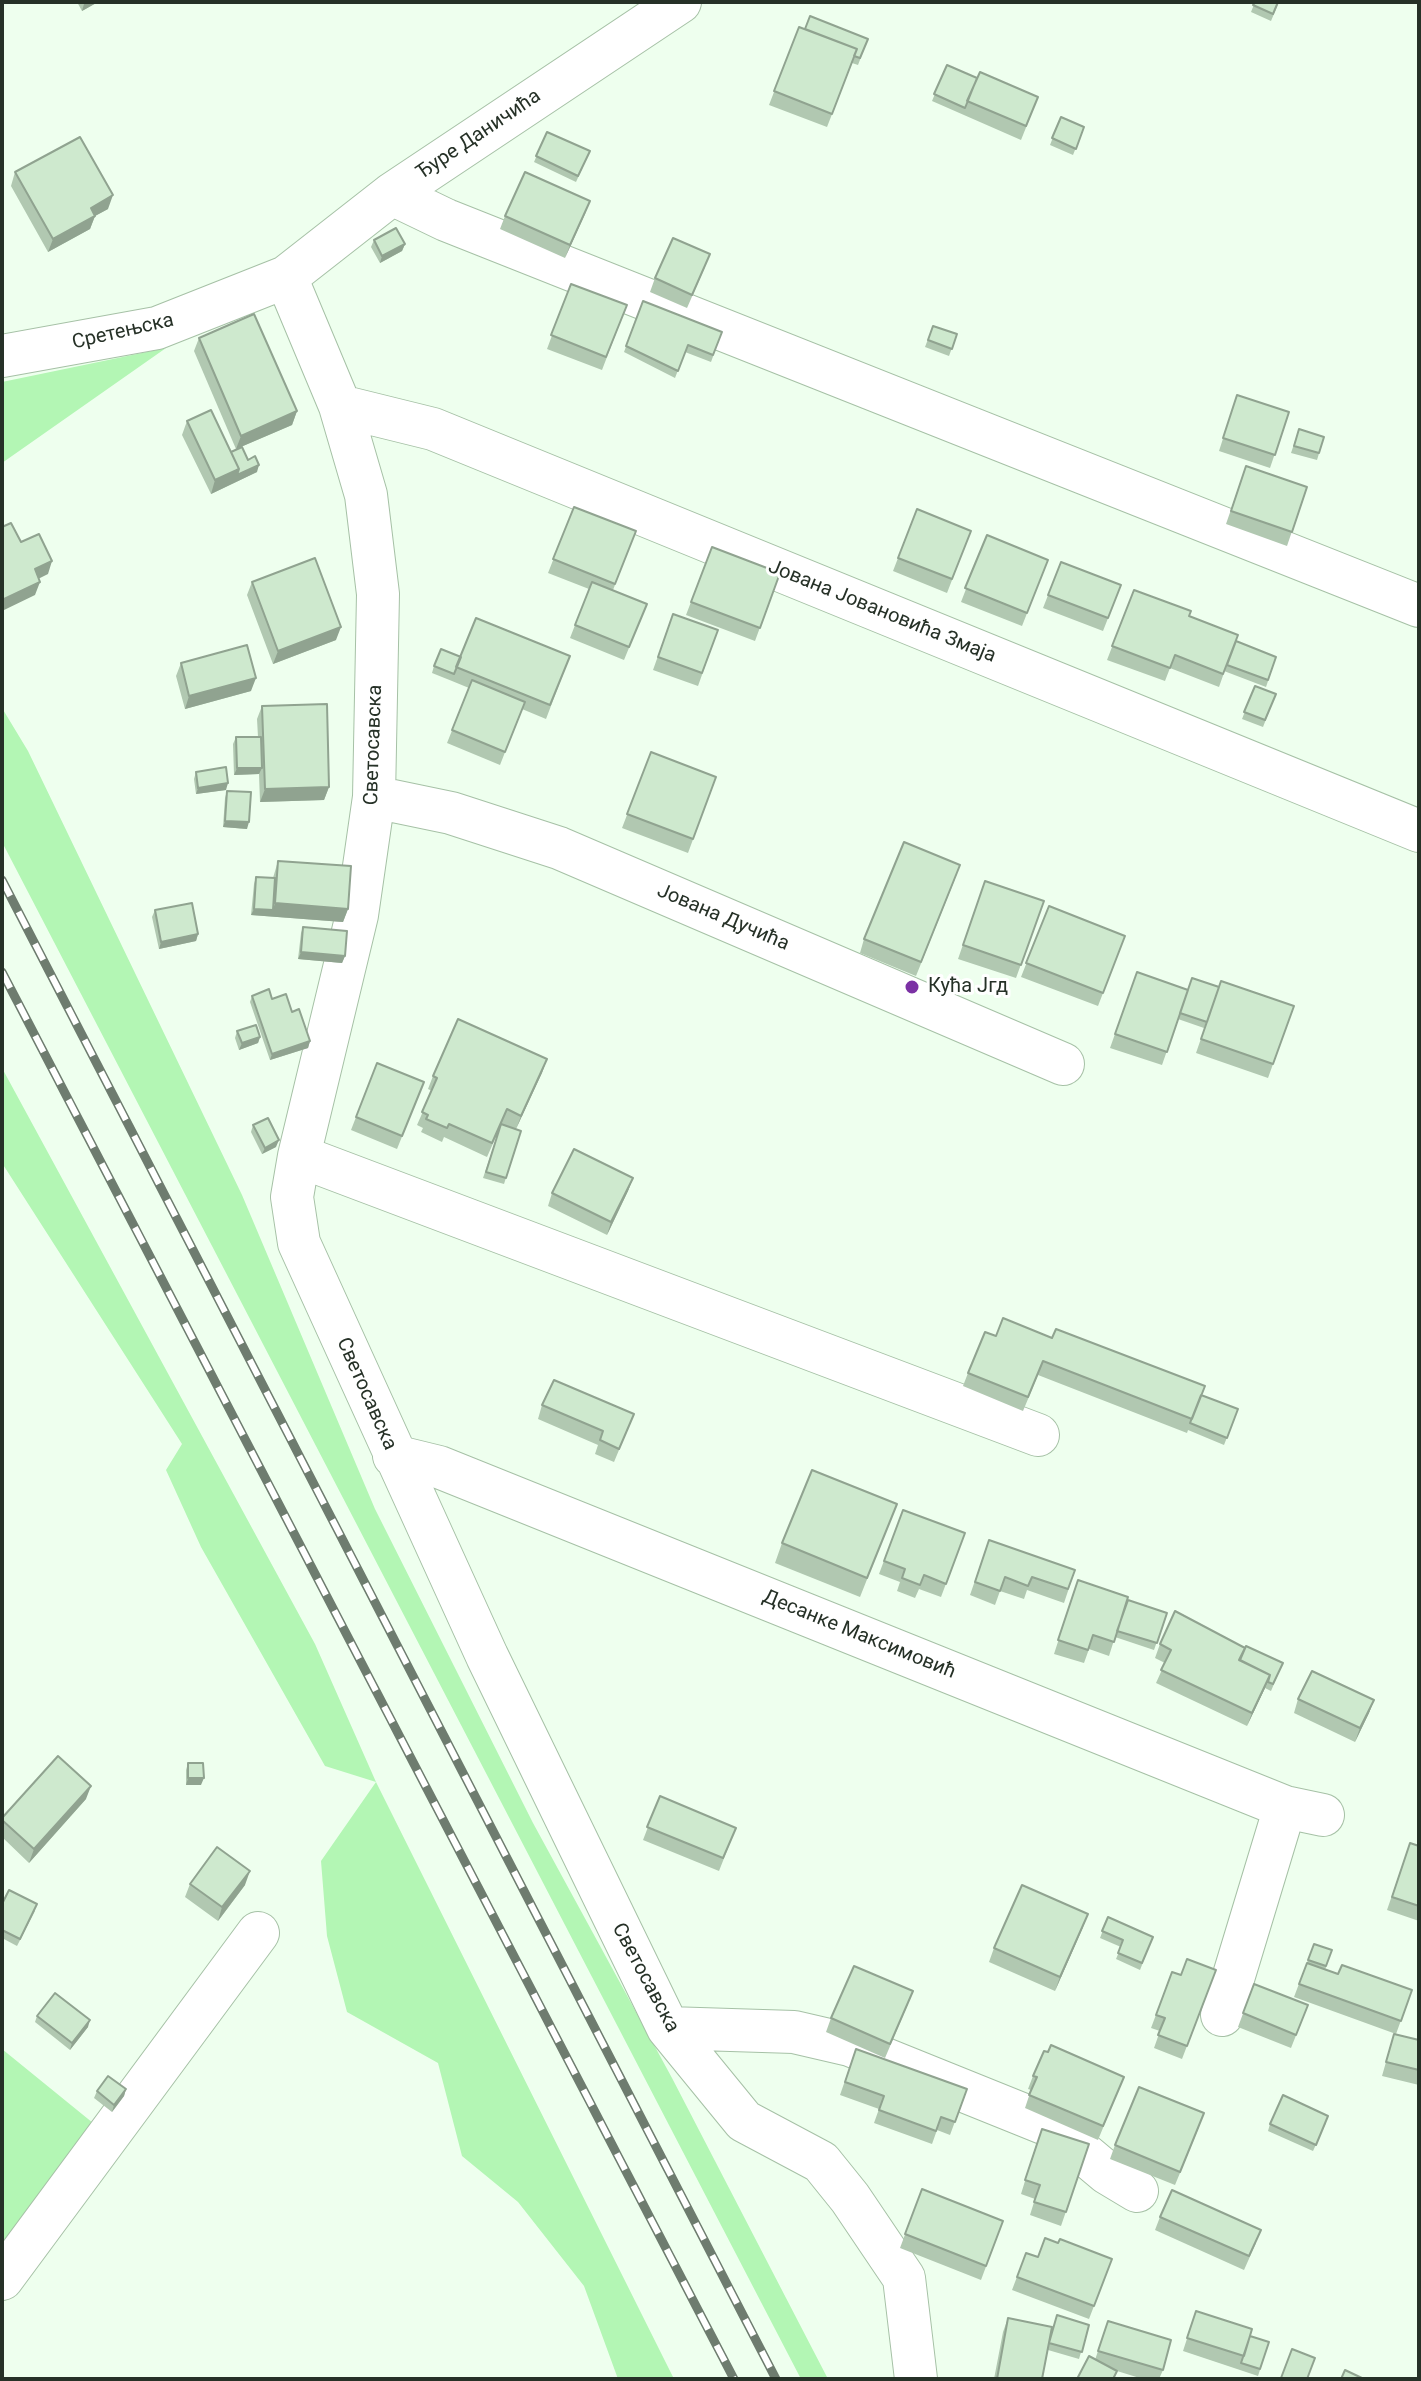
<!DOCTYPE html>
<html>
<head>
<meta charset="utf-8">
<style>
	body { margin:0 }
	#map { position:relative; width:1421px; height:2381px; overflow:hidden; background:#efe; font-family:Roboto,sans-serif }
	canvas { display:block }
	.frame { position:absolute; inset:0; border:4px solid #263127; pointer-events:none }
</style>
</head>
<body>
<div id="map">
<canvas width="1421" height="2381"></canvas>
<div class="frame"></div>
</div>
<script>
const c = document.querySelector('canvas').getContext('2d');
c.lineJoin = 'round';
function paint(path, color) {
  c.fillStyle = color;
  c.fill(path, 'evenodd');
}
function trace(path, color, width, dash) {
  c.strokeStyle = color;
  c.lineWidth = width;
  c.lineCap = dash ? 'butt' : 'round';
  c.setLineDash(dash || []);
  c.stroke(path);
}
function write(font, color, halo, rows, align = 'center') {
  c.font = font + ' Roboto,sans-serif';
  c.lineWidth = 6;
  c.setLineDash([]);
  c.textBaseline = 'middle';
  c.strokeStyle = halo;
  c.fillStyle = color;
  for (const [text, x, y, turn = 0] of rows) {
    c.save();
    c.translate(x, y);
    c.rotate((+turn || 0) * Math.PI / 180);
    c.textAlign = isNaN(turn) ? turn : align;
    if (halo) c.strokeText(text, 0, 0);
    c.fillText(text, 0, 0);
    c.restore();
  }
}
paint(new Path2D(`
	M166,348L2,463V382Z
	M2,708L28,751L242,1195L375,1509L533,1823L672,2078L828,2379H801L2,842Z
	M2,1068L315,1644L376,1782L674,2379H618L584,2286L518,2202L462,2156L438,2063L347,2012L327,1936L321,1861L376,1782L325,1766L201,1547L166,1470L182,1444L2,1163Z
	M2,2049L93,2123L2,2246Z`), '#b3f6b4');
const minor = new Path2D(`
	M392,194L446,220L1419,606
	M286,277L340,406L366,495L378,594L374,797L357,915L299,1156L292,1197L299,1243L487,1656L668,2028L744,2121L821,2162L850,2198L904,2278L916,2379
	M2,356L157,328L286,277L392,194L680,2
	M340,406L433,429L1419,831
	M374,797L451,813L559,848L1063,1064
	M299,1156L1038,1435
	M394,1456L439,1467L1285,1807L1323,1815
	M1222,2015L1285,1807
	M668,2028L794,2032L850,2045L1051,2126L1107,2173L1137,2191
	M2,2279L258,1933`);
trace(minor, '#a6c1a6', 44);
trace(minor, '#fff', 42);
const rail = new Path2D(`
	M2,880L776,2379
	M2,972L734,2379`);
trace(rail, '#6e7c6f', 9);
trace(rail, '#fff', 6, [18]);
paint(new Path2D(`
	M77,2H98L82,11Z
	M1255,2H1279L1271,21L1251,12Z
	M799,27L805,29L868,39L858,65L852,63L827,127L769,105Z
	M947,65L1033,110L1021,140L932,101Z
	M1061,117L1084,127L1073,155L1050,145Z
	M547,132L587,158L576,182L534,162Z
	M15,172L108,209L95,216L90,229L48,252L11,186Z
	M590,201L565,258L500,229L505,216Z
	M374,240L405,244L402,251L380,263L371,247Z
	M705,267L687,308L650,292L655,278Z
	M571,284L627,305L602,370L547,349Z
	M643,301L722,332L711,362L685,352L675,378L624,352Z
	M933,326L957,334L949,356L925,347Z
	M199,338L297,411L292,425L236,449L194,351Z
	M1237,395L1289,412L1270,468L1219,451Z
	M187,421L231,452L248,460L257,472L211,494L182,435Z
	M1299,429L1324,437L1317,460L1291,453Z
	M1246,466L1307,487L1287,546L1226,524Z
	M574,507L636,531L613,590L647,604L624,660L570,638L589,589L548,573Z
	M917,509L971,531L947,593L893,571Z
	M987,535L1048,560L1022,626L961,602Z
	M712,547L780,573L755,641L686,615Z
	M1061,562L1121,585L1103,631L1043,608Z
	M252,582L336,640L273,664L247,595Z
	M1134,590L1189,616L1236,641L1276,657L1266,687L1224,671L1225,670L1219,687L1170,668L1165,681L1107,660Z
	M673,614L718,630L698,686L653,670Z
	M570,656L546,719L522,709L500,765L447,743L469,688L452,681V679V681L432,673L434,666L461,657Z
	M181,663L251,691L185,709L176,676Z
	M1255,686L1276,694L1263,727L1242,719Z
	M262,706L329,787L324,800L260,802L259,774L234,775L233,744L236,737H258L257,719Z
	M651,752L716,777L688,853L622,828Z
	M196,772L226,790L196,794L194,779Z
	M227,791L247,829L223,827L225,798Z
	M278,861L348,909L343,922L251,915L254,884L256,877L273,878Z
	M955,879L916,976L860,953L864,939Z
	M985,881L1044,901L1016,978L958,959Z
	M1049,906L1125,936L1098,1006L1021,977Z
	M155,910L198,934L196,941L159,949L152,917Z
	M303,927L345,956L342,963L298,959L301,933Z
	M1137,972L1188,990L1219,987L1294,1006L1268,1078L1196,1053L1206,1024L1204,1028L1178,1019L1162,1065L1110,1048Z
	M252,996L272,999L292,1012L310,1041L308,1048L270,1060L250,1002Z
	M237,1031L260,1037L258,1043L239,1050L235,1038Z
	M547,1059L516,1129L521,1131L504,1184L483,1178L499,1130L487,1157L444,1137L442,1142L421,1132L423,1128L417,1125L432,1091L428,1089L433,1076Z
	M377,1063L424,1082L397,1149L351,1130Z
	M253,1125L276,1147L262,1154L251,1132Z
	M633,1178L628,1191L607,1235L548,1206L552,1193Z
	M996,1336L1052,1338L1238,1409L1224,1445L1188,1430L1187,1433L1038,1375L1023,1411L963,1386L968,1373Z
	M542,1405L634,1414L614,1462L595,1454L598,1445L538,1419Z
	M897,1504L860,1597L775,1563L782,1543Z
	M903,1510L965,1533L941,1597L919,1589L915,1598L897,1591L900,1582L879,1574Z
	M989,1540L1075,1570L1064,1603L1027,1590L1024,1599L1000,1591L995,1605L970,1595Z
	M1078,1580L1127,1600L1167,1613L1154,1650L1115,1637L1109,1656L1089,1649L1084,1663L1054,1654Z
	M1160,1644L1280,1670L1271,1691L1265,1688L1247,1726L1156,1683L1165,1663L1155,1658Z
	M1298,1699L1374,1700L1369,1713L1355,1742L1294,1713Z
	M188,1763L201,1785H186V1770Z
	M660,1796L736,1828L719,1871L643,1840Z
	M86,1799L29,1863L2,1837V1818Z
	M1410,1843L1419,1846V1921L1387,1910Z
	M190,1884L245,1885L218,1921L185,1897Z
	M2,1904L35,1911L17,1946L2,1938Z
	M1108,1917L1153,1937L1140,1970L1116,1959L1121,1947L1100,1938Z
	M1083,1927L1055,1991L989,1962L994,1948Z
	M1314,1944L1332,1950L1325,1970L1338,1974L1412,1990L1396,2034L1294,1997Z
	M1216,1970L1182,2059L1154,2048L1160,2031L1151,2028L1172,1972L1181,1975Z
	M1254,1984L1308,2005L1291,2048L1238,2027Z
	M908,2004L885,2058L826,2032L831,2018Z
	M37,2016L88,2027L70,2050L35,2022Z
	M1394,2034L1419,2040V2085L1382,2076Z
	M856,2049L967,2089L950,2135L937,2130L932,2144L874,2123L879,2109L840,2095Z
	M1033,2076L1124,2077L1098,2140L1025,2108L1031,2090L1028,2089Z
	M126,2089L124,2096L112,2112L94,2098L97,2091Z
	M1326,2123L1313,2151L1268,2131L1270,2124Z
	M1199,2127L1175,2185L1110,2159L1115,2145Z
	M1037,2142L1089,2144L1061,2226L1030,2215L1035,2199L1021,2194Z
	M922,2189L1003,2221L981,2280L900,2248Z
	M1160,2217L1256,2243L1244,2270L1155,2230Z
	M1058,2243L1112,2259L1089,2319L1012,2290L1026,2253L1038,2257Z
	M1196,2311L1250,2336L1269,2342L1258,2376L1183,2351Z
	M1008,2318L1052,2327L1089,2325L1079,2359L1048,2350L1042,2379H994L1003,2332Z
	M1108,2321L1163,2370L1159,2379H1143L1117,2371L1095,2360Z`), '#b1c8b1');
paint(new Path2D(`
	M88,2H98L82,11L84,4Z
	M113,195L108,209L95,216L90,229L48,252L53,239L91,208Z
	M590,201L585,214L565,258L570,245Z
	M405,244L402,251L380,263L382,256Z
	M297,411L292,425L236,449L241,436Z
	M259,465L257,472L211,494L215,480L239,469Z
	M52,561L48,574L30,583L35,569Z
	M40,582L35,595L2,611V600Z
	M341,627L336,640L273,664L278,651Z
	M256,678L251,691L185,709L189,696Z
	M237,768H262L259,774L234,775Z
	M228,783L226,790L196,794L198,788Z
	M329,787L324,800L260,802L265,789Z
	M225,821L249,822L247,829L223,827Z
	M275,903L348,909L343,922L251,915L254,909L273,910Z
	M198,934L196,941L159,949L161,942Z
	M301,952L345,956L342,963L298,959Z
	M260,1037L258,1043L239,1050L242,1043Z
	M310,1041L308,1048L270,1060L272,1054Z
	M547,1059L542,1073L516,1129L521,1116Z
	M279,1140L276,1147L262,1154L265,1148Z
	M633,1178L628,1191L607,1235L611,1222Z
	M1270,1675L1265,1688L1247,1726L1252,1713Z
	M1374,1700L1369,1713L1355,1742L1360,1728Z
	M188,1778H204L201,1785H186Z
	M91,1786L86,1799L29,1863L34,1849Z
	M250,1871L245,1885L218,1921L222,1907Z
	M1088,1914L1083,1927L1055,1991L1060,1977Z
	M90,2020L88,2027L70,2050L72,2043Z
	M126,2089L124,2096L112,2112L114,2105Z`), '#90a390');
const building = new Path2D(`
	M1255,2H1278L1273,14L1253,5Z
	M810,16L868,39L860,58L854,56L857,49L805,29Z
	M799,27L857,49L832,114L774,91Z
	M947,65L977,78L965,108L934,94Z
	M980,72L1038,97L1026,126L967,101Z
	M1061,117L1084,127L1076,149L1052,138Z
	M547,132L590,151L578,176L536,156Z
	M80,137L113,195L91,208L95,216L53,239L15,172Z
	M525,172L590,201L570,245L505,216Z
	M396,228L405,244L382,256L374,240Z
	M673,238L710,254L692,295L655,278Z
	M571,284L627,305L606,357L551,335Z
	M643,301L722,332L713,355L688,345L678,371L626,346Z
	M254,314L297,411L241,436L199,338Z
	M933,326L957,334L952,349L928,340Z
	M1237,395L1289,412L1275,455L1223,438Z
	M211,410L239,469L215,480L187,421Z
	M1299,429L1324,437L1319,453L1294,446Z
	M242,447L248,460L255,456L259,465L237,475L239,469L231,452Z
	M1246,466L1307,487L1292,532L1231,511Z
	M574,507L636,531L615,584L553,559Z
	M917,509L971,531L952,579L898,558Z
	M11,523L21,542L39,534L52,561L35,569L40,582L2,600V527Z
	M987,535L1048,560L1027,613L965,588Z
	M712,547L780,573L760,628L691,602Z
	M315,558L341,627L278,651L252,582Z
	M1061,562L1121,585L1108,618L1048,595Z
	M592,582L647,604L629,647L575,625Z
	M1134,590L1191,611L1189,616L1238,635L1223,674L1175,655L1170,668L1112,646Z
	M673,614L718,630L702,673L658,657Z
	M476,618L570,656L550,705L456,667Z
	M1236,641L1276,657L1268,680L1227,665Z
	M247,645L256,678L189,696L181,663Z
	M441,649L461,657L454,674L434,666Z
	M472,680L525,702L505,752L452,730Z
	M1255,686L1276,694L1265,720L1244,712Z
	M327,704L329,787L265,789L262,706Z
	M236,737H261L262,768H237Z
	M651,752L716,777L693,839L627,814Z
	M226,767L228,783L198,788L196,772Z
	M227,791L251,792L249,822L225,821Z
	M904,842L960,865L921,962L864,939Z
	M278,861L351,866L348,909L275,903Z
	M256,877L275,878L273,910L254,909Z
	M985,881L1044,901L1021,965L963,945Z
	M192,903L198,934L161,942L155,910Z
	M1049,906L1125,936L1103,993L1026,963Z
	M303,927L347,931L345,956L301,952Z
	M1137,972L1188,990L1167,1052L1115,1034Z
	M1192,978L1219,987L1207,1022L1180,1013Z
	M1221,981L1294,1006L1273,1064L1201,1039Z
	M269,989L272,999L286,994L292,1012L299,1009L310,1041L272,1054L252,996Z
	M458,1019L547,1059L521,1116L507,1109L492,1143L449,1124L447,1128L426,1119L428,1115L422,1112L437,1078L433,1076Z
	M256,1025L260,1037L242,1043L237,1031Z
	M377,1063L424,1082L402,1136L356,1117Z
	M268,1118L279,1140L265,1148L253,1125Z
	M501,1124L521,1131L506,1178L486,1172Z
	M574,1149L633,1178L611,1222L552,1193Z
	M1003,1318L1052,1338L1056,1329L1205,1386L1192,1419L1043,1361L1028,1397L968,1373L985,1332L996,1336Z
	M554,1380L634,1414L619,1449L600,1440L603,1431L542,1405Z
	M1201,1395L1238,1409L1227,1438L1190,1423Z
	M812,1470L897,1504L867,1578L782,1543Z
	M903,1510L965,1533L946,1584L924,1575L920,1585L902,1578L905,1569L884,1561Z
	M989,1540L1075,1570L1068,1589L1032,1577L1028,1586L1005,1577L1000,1591L975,1582Z
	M1078,1580L1128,1597L1114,1642L1093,1635L1088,1650L1058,1640Z
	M1128,1600L1167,1613L1157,1643L1117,1631Z
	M1175,1611L1245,1648L1239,1660L1270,1675L1252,1713L1161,1670L1171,1650L1160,1644Z
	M1246,1646L1283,1663L1273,1684L1268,1682L1270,1675L1240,1660Z
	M1312,1671L1374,1700L1360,1728L1298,1699Z
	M58,1756L91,1786L34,1849L2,1820V1818Z
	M188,1763H203L204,1778H188Z
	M660,1796L736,1828L723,1858L647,1827Z
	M1410,1843L1419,1846V1906L1392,1897Z
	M217,1847L250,1871L222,1907L190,1884Z
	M1022,1885L1088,1914L1060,1977L994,1948Z
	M9,1890L37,1904L20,1939L2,1930V1904Z
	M1108,1917L1153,1937L1142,1963L1118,1953L1123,1940L1102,1931Z
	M1314,1944L1332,1950L1326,1966L1308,1960Z
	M1187,1959L1216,1970L1187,2046L1158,2035L1165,2018L1156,2015L1172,1972L1181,1975Z
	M1307,1963L1338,1974L1342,1965L1412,1990L1401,2021L1299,1984Z
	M854,1966L913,1991L890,2044L831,2018Z
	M1254,1984L1308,2005L1296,2035L1243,2013Z
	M55,1993L90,2020L72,2043L37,2016Z
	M1394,2034L1419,2040V2070L1386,2062Z
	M1051,2045L1124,2077L1103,2126L1029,2095L1037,2077L1033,2076L1044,2051L1048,2052Z
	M856,2049L967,2089L955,2122L941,2117L936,2131L879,2110L884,2096L845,2082Z
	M108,2076L126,2089L114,2105L97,2091Z
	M1139,2087L1204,2113L1180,2172L1115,2145Z
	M1283,2095L1328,2116L1316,2145L1270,2124Z
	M1042,2129L1089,2144L1066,2212L1034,2202L1040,2185L1025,2180Z
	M922,2189L1003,2221L986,2266L905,2234Z
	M1172,2190L1261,2230L1249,2256L1160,2217Z
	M1045,2238L1058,2243L1060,2239L1112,2259L1094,2306L1017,2277L1026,2253L1038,2257Z
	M1196,2311L1252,2329L1244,2356L1187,2338Z
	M1057,2315L1089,2325L1082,2352L1049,2343Z
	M1008,2318L1052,2327L1042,2379H997Z
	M1108,2321L1171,2340L1163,2370L1098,2351Z
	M1250,2336L1269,2342L1260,2369L1241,2363Z
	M1292,2349L1315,2358L1307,2379H1285L1281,2378Z
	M1089,2356L1117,2371L1113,2379H1077Z
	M1345,2370L1364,2379H1341Z`);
paint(building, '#cee9ce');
trace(building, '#90a390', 2);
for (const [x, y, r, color] of [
	[912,987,8,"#7b31a4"]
]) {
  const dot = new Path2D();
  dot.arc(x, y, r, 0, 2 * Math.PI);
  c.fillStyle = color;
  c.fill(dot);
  trace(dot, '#fff', 3);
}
write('20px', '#263127', '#fff', [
	["Ђуре Даничића",479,135,-34],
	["Сретењска",123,332,-13],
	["Јована Јовановића Змаја",882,612,22],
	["Светосавска",374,745,-88],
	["Јована Дучића",723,918,23],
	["Светосавска",366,1394,66],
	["Десанке Максимовић",859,1635,22],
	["Светосавска",645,1978,62]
]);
write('20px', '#263127', '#fff', [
	["Кућа Јгд",928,987]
], 'left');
</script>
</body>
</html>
